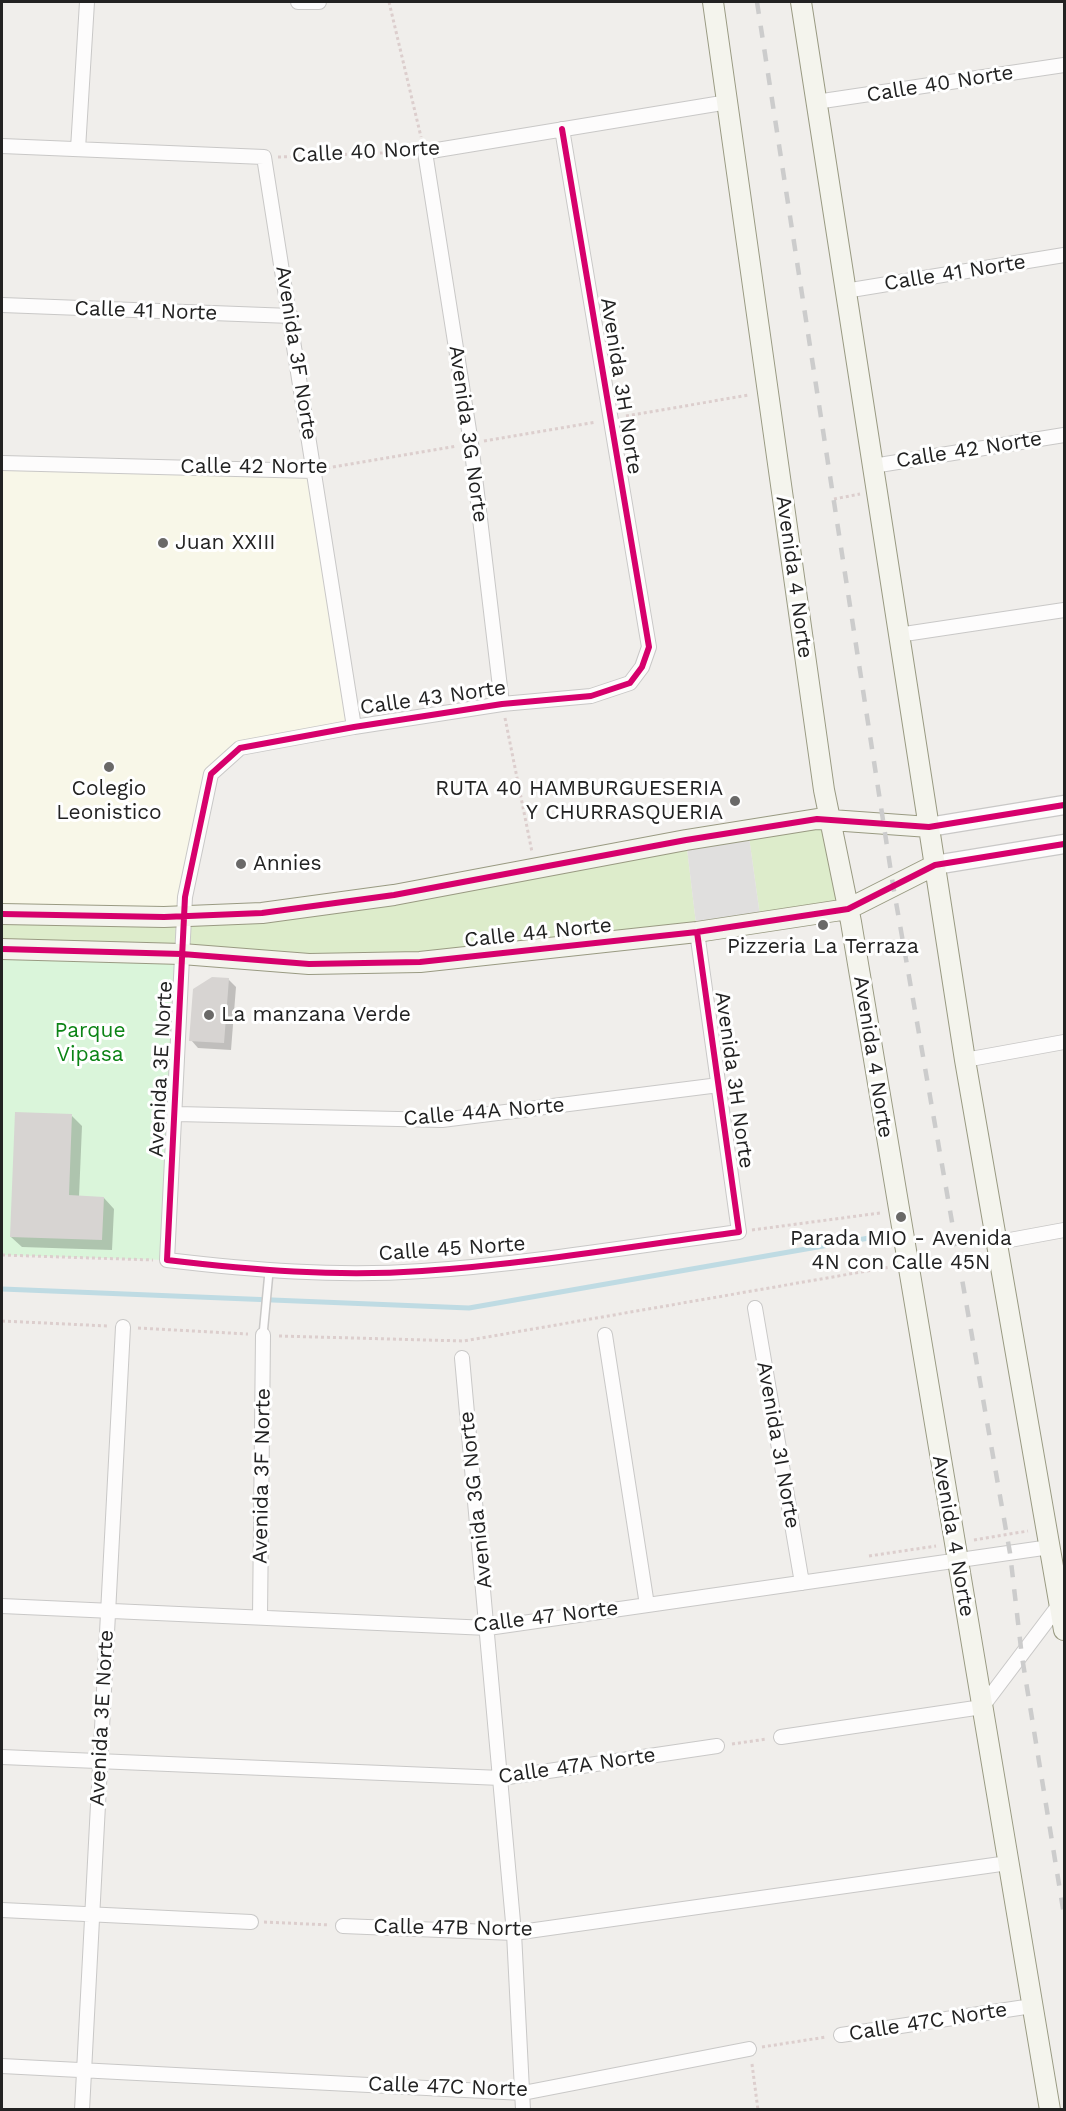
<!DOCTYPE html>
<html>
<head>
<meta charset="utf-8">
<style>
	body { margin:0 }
	#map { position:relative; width:1066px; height:2111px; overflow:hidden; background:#f0eeeb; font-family:"Work Sans",sans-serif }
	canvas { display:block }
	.frame { position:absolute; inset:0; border:3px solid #222; pointer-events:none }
</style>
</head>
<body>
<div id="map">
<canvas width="1066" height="2111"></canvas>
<div class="frame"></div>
</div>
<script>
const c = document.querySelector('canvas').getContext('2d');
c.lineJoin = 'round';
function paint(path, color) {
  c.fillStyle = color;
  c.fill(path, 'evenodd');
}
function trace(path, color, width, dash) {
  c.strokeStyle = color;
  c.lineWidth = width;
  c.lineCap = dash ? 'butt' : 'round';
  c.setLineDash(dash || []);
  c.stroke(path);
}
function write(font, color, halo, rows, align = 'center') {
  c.font = font + ' "Work Sans",sans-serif';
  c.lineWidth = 6;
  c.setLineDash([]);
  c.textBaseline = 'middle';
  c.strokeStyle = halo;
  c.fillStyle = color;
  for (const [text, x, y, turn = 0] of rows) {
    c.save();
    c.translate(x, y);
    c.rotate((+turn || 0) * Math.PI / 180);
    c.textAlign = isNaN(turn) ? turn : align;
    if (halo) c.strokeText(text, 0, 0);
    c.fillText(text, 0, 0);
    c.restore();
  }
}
paint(new Path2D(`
	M2,463L314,471L354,727L240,748L211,774L184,917L2,914Z`), '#f8f7e8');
paint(new Path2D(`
	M829,820L848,909L761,923L748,830Z
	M686,840L697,932L420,962L2,949V914L203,917Z`), '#ddeccb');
paint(new Path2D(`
	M2,949L182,954L167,1260L2,1255Z`), '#daf5da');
paint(new Path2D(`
	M748,830L761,923L697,932L686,840Z`), '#e0dfde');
paint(new Path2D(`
	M228,979L236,987L231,1050L198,1048L191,1040Z
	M72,1116L82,1126L79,1197L104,1198L114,1209L112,1250L22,1247L11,1237Z`), '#0003');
trace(new Path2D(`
	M2,1289L469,1308L886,1235`), '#bfdbe3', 5);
paint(new Path2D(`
	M212,977L229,978L224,1043L189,1041L193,989Z
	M15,1112L72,1114L69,1195L104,1197L102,1240L10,1237Z`), '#d7d4d2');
const service = new Path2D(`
	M263,1335L269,1272`);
const minor = new Path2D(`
	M298,2H319
	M816,102L1064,65
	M562,129L649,647L642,667L630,683L591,696L502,704L354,727L240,748L211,774L185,897L167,1260C252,1270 336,1277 422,1271C528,1264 633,1246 739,1232L697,932
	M2,146L264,157L354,727
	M78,149L87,2
	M845,291L1064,255
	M2,305L291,316
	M2,463L314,471
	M873,466L1064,435
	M898,635L1064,610
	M502,704L471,443L425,152L728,102
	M965,1060L1064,1042
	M176,1114L442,1120L719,1085
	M999,1242L1064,1230
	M755,1308L802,1583
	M605,1335L647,1605
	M462,1358L514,1933L523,2110
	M2,1606L488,1628L1050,1547
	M260,1617L263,1335
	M781,1737L982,1707L1062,1601
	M2,1757L501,1778L717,1746
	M2,1910L251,1922
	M343,1926L514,1933L1008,1863
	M841,2035L1032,2006
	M2,2066L523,2093L749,2049
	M82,2110L123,1327`);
const tertiary = new Path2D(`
	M929,827L1064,805
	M935,865L1064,844`);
const secondary = new Path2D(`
	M713,2L824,790L851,922L1050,2110
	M801,2L965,1060L1064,1630
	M2,914L164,917L262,913L394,895L686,840L817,819L929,827
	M2,949L182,954L309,964L420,962L697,932L848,909L935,865`);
trace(service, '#c9c8c7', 10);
trace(minor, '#c9c8c7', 16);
trace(tertiary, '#c9c8c7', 21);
trace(secondary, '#999a82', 22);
trace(new Path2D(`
	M389,2L421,137
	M278,157L409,152
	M626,416L749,395
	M484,441L596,422
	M327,468L457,446
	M834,499L860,494
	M505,718L532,852
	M752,1230L880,1213
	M2,1255L153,1260
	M2,1321L108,1326
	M138,1328L248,1334
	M279,1336L464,1341L890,1267
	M974,1540L1028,1531
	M869,1556L936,1546
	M732,1744L767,1739
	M264,1922L330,1925
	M762,2047L826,2037
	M752,2064L758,2110`), '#dccecd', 3, [3, 3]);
trace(service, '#fdfcfc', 7);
trace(minor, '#fdfcfc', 14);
trace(tertiary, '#fdfcfc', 18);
trace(secondary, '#f4f4ed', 20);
trace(new Path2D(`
	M757,2L893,885L1010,1553L1022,1657L1064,1915`), '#ccc', 4.5, [12, 12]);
trace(new Path2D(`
	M562,129L649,647L642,667L630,683L591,696L502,704L354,727L240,748L211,774L185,897L167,1260C252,1270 336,1277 422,1271C528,1264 633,1246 739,1232L697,932
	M2,914L164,917L262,913L394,895L686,840L817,819L929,827L1064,805
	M2,949L182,954L309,964L420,962L697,932L848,909L935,865L1064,844`), '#d6006c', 6);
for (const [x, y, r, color] of [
	[163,543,6,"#6a6968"],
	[109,767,6,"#6a6968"],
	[735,801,6,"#6a6968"],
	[241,864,6,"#6a6968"],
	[823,925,6,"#6a6968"],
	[209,1015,6,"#6a6968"],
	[901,1217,6,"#6a6968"]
]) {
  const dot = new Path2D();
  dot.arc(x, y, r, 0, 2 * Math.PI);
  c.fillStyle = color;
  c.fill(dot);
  trace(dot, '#fff', 2);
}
write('21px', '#222', '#fff', [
	["Calle 40 Norte",940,84,-9],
	["Calle 40 Norte",366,152,-3],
	["Calle 41 Norte",955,273,-9],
	["Calle 41 Norte",146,311,2],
	["Avenida 3F Norte",296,353,81],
	["Avenida 3H Norte",621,386,81],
	["Avenida 3G Norte",468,434,82],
	["Calle 42 Norte",969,450,-9],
	["Calle 42 Norte",254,467],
	["Avenida 4 Norte",794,577,82],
	["Calle 43 Norte",433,698,-8],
	["Calle 44 Norte",538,933,-6],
	["Avenida 4 Norte",873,1057,81],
	["Avenida 3E Norte",161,1069,-87],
	["Avenida 3H Norte",734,1080,82],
	["Calle 44A Norte",484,1112,-5],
	["Calle 45 Norte",452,1249,-4],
	["Avenida 3I Norte",778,1445,80],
	["Avenida 3F Norte",262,1476,-89],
	["Avenida 3G Norte",476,1500,-96],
	["Avenida 4 Norte",953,1536,80],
	["Calle 47 Norte",546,1617,-7],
	["Avenida 3E Norte",102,1718,-87],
	["Calle 47A Norte",577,1766,-8],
	["Calle 47B Norte",453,1928,1],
	["Calle 47C Norte",928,2022,-9],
	["Calle 47C Norte",448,2087,2]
]);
write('21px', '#222', '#fff', [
	["Juan XXIII",175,543],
	["Colegio",109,789,"center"],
	["Leonistico",109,813,"center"],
	["RUTA 40 HAMBURGUESERIA",723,789,"right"],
	["Y CHURRASQUERIA",723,813,"right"],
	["Annies",253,864],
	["Pizzeria La Terraza",823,947,"center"],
	["La manzana Verde",221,1015],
	["Parada MIO - Avenida",901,1239,"center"],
	["4N con Calle 45N",901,1263,"center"]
], 'left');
write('21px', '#0c8416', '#fff', [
	["Parque",90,1031],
	["Vipasa",90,1055]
]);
</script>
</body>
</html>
